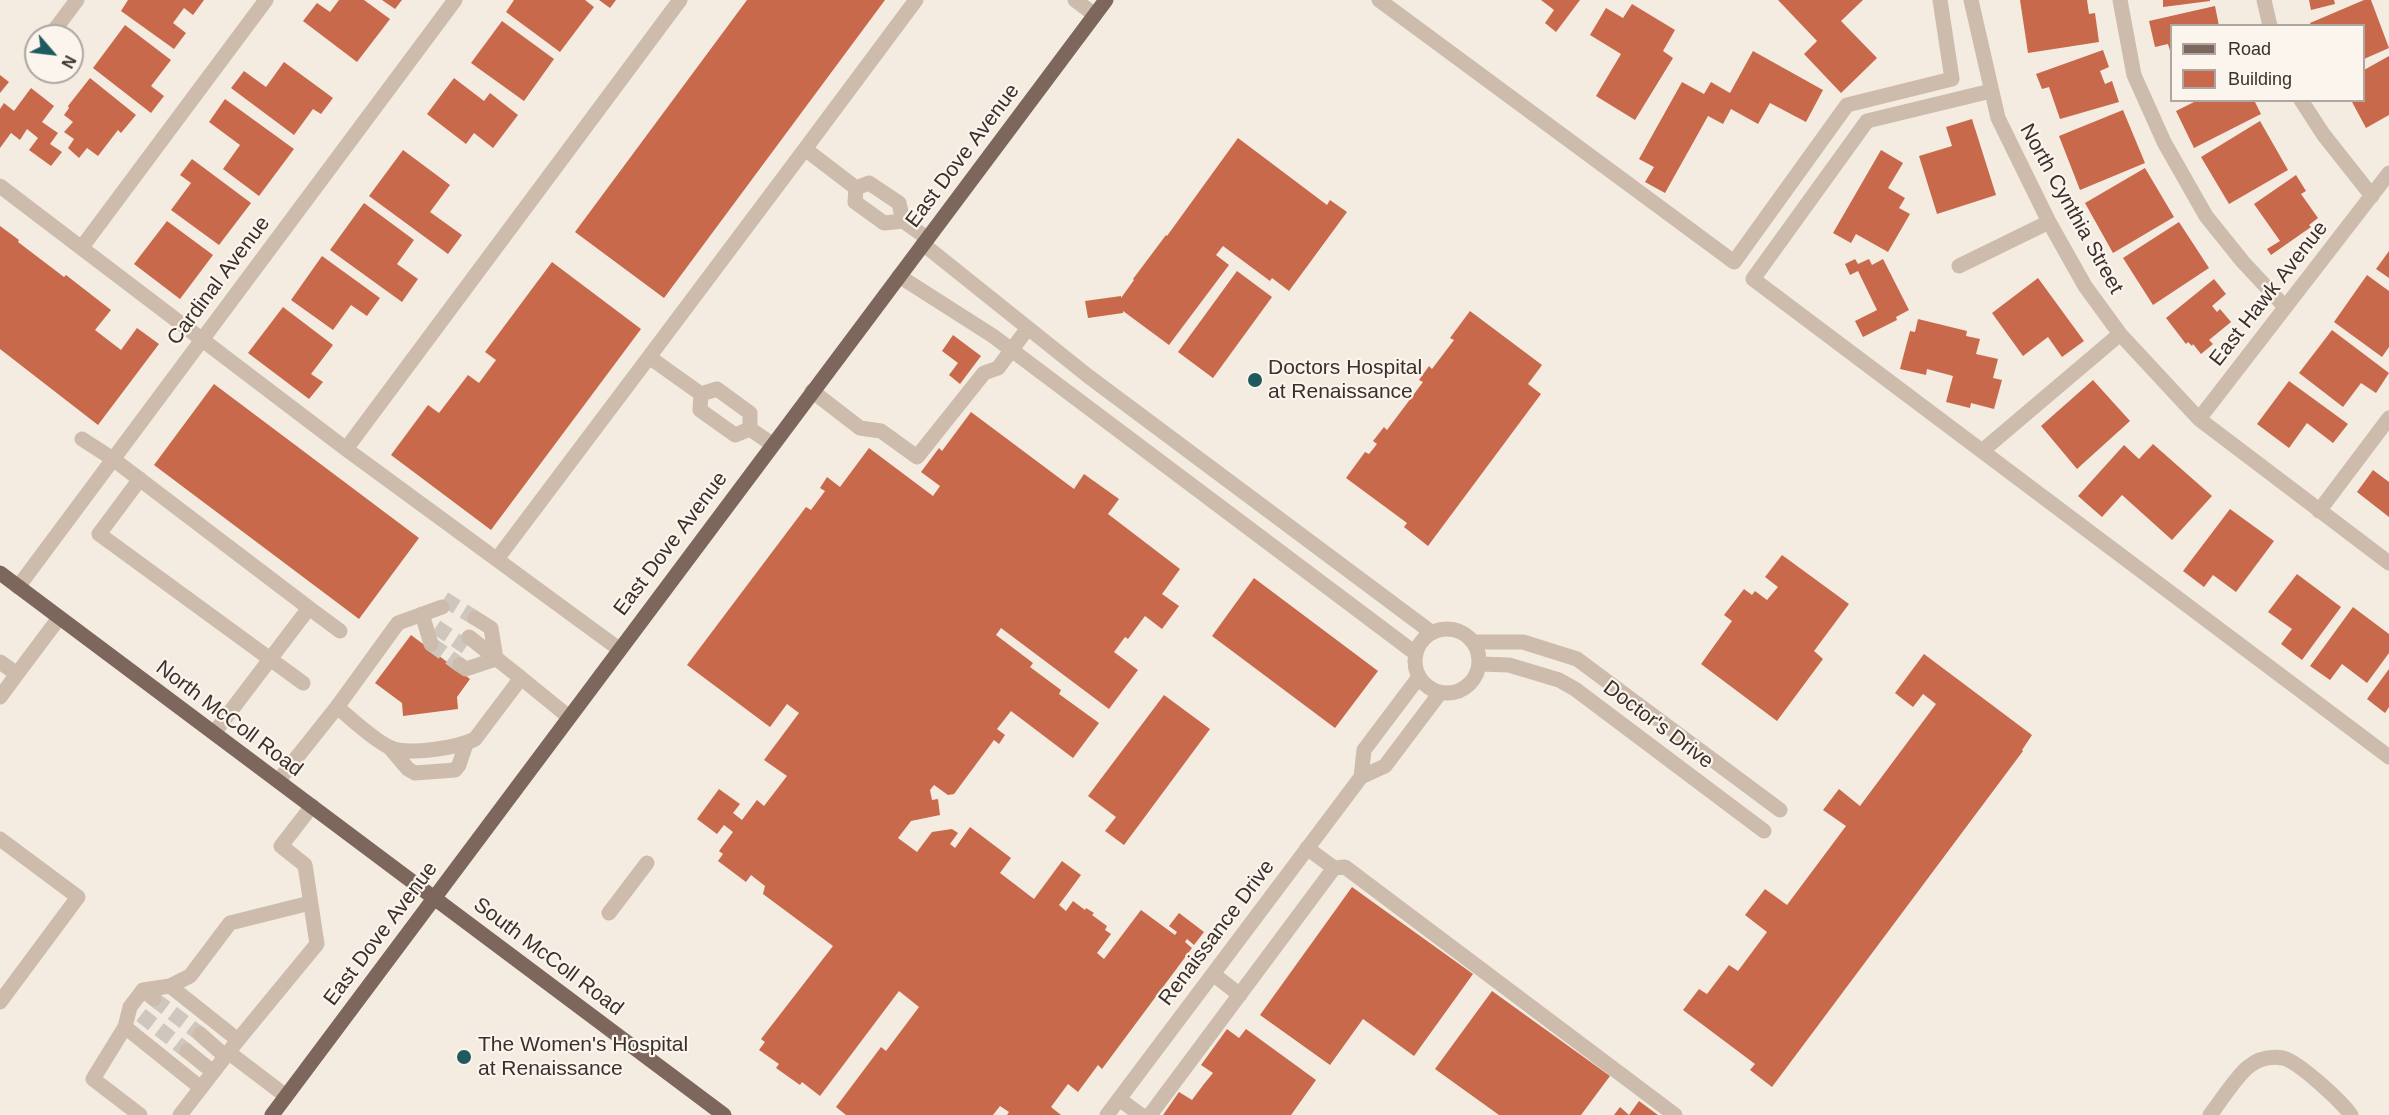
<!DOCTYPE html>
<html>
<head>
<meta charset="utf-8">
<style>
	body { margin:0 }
	#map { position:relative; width:2389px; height:1115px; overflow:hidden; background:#f4ebe1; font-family:Helvetica,sans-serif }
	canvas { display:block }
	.legend { position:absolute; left:2170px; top:24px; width:195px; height:78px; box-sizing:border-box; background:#fbf5ee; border:2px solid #aea6a0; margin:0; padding:8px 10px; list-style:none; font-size:18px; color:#3b302b }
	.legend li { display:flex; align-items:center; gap:12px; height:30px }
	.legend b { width:30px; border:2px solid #aea6a0 }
	.north { position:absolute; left:24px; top:24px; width:60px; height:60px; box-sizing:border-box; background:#fbf5ee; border:2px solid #aea6a0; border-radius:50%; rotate:118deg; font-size:16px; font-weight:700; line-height:24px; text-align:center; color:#3b302b }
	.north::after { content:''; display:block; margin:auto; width:21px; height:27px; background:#1f5a5e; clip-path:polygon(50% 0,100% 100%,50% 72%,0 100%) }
</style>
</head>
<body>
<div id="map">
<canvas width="2389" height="1115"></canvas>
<ul class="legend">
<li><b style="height:8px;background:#7d675c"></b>Road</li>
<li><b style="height:16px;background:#c8694b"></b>Building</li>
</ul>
<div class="north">N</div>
</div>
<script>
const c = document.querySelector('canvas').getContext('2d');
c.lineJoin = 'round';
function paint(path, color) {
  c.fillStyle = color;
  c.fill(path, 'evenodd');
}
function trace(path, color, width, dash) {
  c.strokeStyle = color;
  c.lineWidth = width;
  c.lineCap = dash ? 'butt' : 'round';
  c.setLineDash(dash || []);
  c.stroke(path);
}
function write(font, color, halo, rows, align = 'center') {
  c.font = font + ' Helvetica,sans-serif';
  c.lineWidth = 4.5;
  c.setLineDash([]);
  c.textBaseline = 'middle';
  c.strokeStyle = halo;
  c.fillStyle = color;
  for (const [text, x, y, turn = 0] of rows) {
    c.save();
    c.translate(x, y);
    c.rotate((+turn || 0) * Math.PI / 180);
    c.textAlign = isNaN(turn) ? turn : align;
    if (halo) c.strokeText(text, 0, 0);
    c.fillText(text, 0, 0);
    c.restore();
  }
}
paint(new Path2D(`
	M128,0H204L193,15L184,8L173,23L186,33L174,49L121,11Z
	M339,0H364L390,19L357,62L303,21L317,3L330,12Z
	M382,0H402L395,9Z
	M514,0H585L594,7L560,52L506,12Z
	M599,0H616L610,8Z
	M747,0H885L664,298L575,232Z
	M1541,0H1580L1556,32L1545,23L1554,10Z
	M1778,0H1863L1841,21L1877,58L1841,93L1804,54L1817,41Z
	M2020,0H2087L2089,14L2095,13L2099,42L2028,53Z
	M2163,0H2210V1L2163,7Z
	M2309,0H2334L2335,4L2311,10Z
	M2364,0H2371L2389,48L2364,59V26H2311L2310,23Z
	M1632,4L1675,30L1663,51L1673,58L1635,120L1596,96L1621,54L1590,35L1606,8L1623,18Z
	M2215,6L2219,26H2172V57L2168,44L2155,47L2149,21Z
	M502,21L554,59L524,101L471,63Z
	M125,25L171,60L151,86L164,96L151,113L93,68Z
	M2103,50L2109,67L2100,71L2105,84L2112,81L2119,102L2060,119L2049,87L2042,89L2036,74Z
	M1753,51L1823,90L1806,122L1770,103L1758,124L1731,109L1723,124L1708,116L1665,193L1645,182L1654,167L1639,159L1682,82L1704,94L1711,82L1730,93Z
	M2389,56V115L2366,128L2351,100H2364V70Z
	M284,62L333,98L321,114L313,109L294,135L231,88L244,71L266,87Z
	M0,75L9,82L0,93Z
	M90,78L136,115L121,133L118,130L98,156L87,148L79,158L68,148L74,139L64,132L73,122L64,115L69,108L68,106Z
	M454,78L484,101L490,93L518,115L493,148L474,133L466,144L427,114Z
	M31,88L54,106L42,122L58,133L50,144L62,152L51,166L29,150L38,138L27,129L20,140L11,133L0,148V109L4,103L14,111Z
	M225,99L294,149L259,196L223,169L240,145L209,122Z
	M2198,100H2254L2261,114L2194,148L2176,111Z
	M2123,110L2145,163L2080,190L2059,136Z
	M1972,119L1996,195L1937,214L1919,156L1952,146L1946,127Z
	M2260,121L2288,170L2229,204L2201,157Z
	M1238,138L1327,205L1330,200L1347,212L1289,291L1272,278L1270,281L1223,246L1216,255L1229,265L1169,345L1123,311V313L1088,318L1085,301L1121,296V298L1134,280L1133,279L1166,235L1167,236Z
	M403,150L450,185L430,212L462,235L448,254L369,196Z
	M1881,150L1903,163L1888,188L1905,198L1899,208L1910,214L1888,252L1856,234L1851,243L1833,233Z
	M192,159L251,203L219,245L171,210L191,183L180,175Z
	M2145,168L2174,217L2113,253L2085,203Z
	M2296,175L2306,191L2301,194L2318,218L2309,225L2311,227L2271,255L2267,249L2280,241L2254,204Z
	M364,203L414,240L397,264L418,279L402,302L330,250Z
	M167,221L213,255L180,299L134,264Z
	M2179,222L2209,268L2153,305L2123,258Z
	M0,226L19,240L18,242L64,277L66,275L111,310L95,330L121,350L137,328L159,344L98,425L0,349Z
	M2389,251V278L2376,269Z
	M322,256L380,298L367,316L351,305L333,330L291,300Z
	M1855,259L1858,264L1869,259L1872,265L1883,259L1909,310L1896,317L1897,320L1863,337L1855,321L1877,310L1858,271L1850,275L1845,264Z
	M552,262L641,329L491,530L391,455L428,405L439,413L468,375L479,383L496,360L485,352Z
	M1237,271L1272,297L1213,378L1178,352Z
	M2367,275L2389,291V347L2382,357L2334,322Z
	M2038,278L2084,341L2062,357L2048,337L2023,356L1992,313Z
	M2214,279L2226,294L2212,306L2217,312L2220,309L2231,322L2209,340L2213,344L2201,354L2193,344L2192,346L2188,342L2186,344L2166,318Z
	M283,307L333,345L311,374L323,382L309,399L248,353Z
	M1470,311L1542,365L1528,384L1541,394L1428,546L1404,527L1407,523L1346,478L1365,452L1369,454L1377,444L1373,441L1384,427L1387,430L1423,382L1419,380L1429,366L1432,369L1454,340L1450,338Z
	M1918,319L1967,331L1966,336L1980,339L1976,354L1998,359L1993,378L2002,380L1994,409L1971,403L1970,408L1946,402L1953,376L1927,369L1926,375L1900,369L1910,331L1915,332Z
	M2332,330L2389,373L2376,393L2361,383L2343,407L2299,373Z
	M953,335L981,356L960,384L949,375L958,363L942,351Z
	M2093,380L2130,421L2077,469L2041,426Z
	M2289,381L2348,424L2333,443L2307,423L2289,448L2257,424Z
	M214,384L419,538L359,619L154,465Z
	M971,412L1074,489L1084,474L1119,499L1108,514L1180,569L1162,594L1179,606L1162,629L1145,616L1128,639L1125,637L1114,652L1138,670L1109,709L1001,628L996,635L1033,663L1030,667L1061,690L1059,694L1099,723L1073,758L1011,711L997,729L1005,735L999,744L994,740L954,794L948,795L934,785L930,790L932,800L938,799L940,815L911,821L898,838L917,852L932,832L952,829L958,833L950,844L955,848L970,827L1011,858L1000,873L1034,899L1062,861L1081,875L1059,905L1066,911L1073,901L1085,910L1086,908L1094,913L1092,915L1107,926L1105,930L1111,934L1097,953L1104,959L1141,910L1175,935L1177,932L1169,926L1179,913L1204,932L1194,945L1187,939L1185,942L1192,948L1102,1069L1098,1065L1078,1092L1068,1084L1051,1107L1061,1115H1007L1009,1112L1000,1106L993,1115H846L836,1107L881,1047L886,1051L919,1007L899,991L820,1096L802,1082L800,1085L776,1068L779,1064L759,1050L765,1042L761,1039L833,946L763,894L765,886L751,875L746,882L718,861L723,854L719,851L733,832L724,825L717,834L697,819L719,789L740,804L733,813L742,820L757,800L764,806L787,776L764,760L799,713L787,704L770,727L687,665L806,507L811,510L825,491L820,488L827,477L840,487L869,448L933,496L940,486L921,472L939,448L942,451Z
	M2153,444L2212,496L2172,540L2122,495L2102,517L2078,496L2124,445L2139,459Z
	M2373,470L2389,482V517L2357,492Z
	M2230,509L2274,541L2236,592L2213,575L2204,587L2183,571Z
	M1782,555L1849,604L1814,651L1823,659L1777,721L1701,664L1732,621L1724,615L1744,589L1752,595L1755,591L1767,600L1778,587L1765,577Z
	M2297,574L2341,607L2302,660L2281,644L2292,629L2268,612Z
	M1254,578L1378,671L1335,728L1212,636Z
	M2353,607L2389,634V653L2367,683L2342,664L2330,680L2310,666Z
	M411,635L470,679L457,697L458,709L403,716L402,703L375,683Z
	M1924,654L2032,735L2022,750L2023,751L1772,1087L1750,1070L1755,1064L1683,1010L1699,989L1707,994L1729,965L1738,971L1767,932L1745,915L1765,889L1787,905L1846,826L1823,810L1839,789L1860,806L1936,704L1923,694L1913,707L1895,693Z
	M2389,669V707L2385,713L2367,699Z
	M1164,695L1210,729L1124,845L1105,831L1116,817L1088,796Z
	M1352,887L1473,974L1414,1056L1363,1019L1330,1065L1260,1015Z
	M1492,991L1610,1076L1581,1115H1499L1435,1069Z
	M1227,1029L1239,1038L1246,1029L1316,1080L1291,1115H1163L1179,1092L1192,1100L1204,1084L1213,1073L1201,1065Z
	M1639,1101L1658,1115H1614L1620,1107L1629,1115Z`), '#c8694b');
trace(new Path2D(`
	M444,599L475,618
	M436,627L466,647
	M431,644L460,665
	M154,999L200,1034
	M141,1015L187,1051`), '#cfc6bd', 15, [15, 8]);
trace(new Path2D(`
	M1075,0L1095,15
	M1379,0L1734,262L1847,105L1952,79L1940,0
	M1971,0L1998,118L2049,222L2085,286L2120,334L2199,419L2389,563
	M2120,0L2134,75L2164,142L2206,216L2243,262L2285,307
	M2264,0L2270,26
	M50,36L77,0
	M1991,91L1867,121L1753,279L2389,757
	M2301,100L2323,134L2372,196
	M0,186L346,449L619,649
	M856,188L805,149L916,0
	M856,188L869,183L899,203L903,221L927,238
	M856,188L855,202L884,223L903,221
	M923,244L1088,376L1431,632
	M82,247L266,0
	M1959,266L2049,222
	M899,276L993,336L1415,653
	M812,391L860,428L881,431L917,457L984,373L998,368L1028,328
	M701,394L649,357L805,149
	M701,394L700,410L735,435L750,429
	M701,394L717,389L750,413V429
	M2199,419L2389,173
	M750,429L772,444
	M82,439L113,459L309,608L214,733
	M346,449L680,0
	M1982,451L2120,334
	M140,479L99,534L303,683
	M2319,511L2389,418
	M497,559L649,357
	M18,587L455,0
	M309,608L340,631
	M422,614L431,644
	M475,618L491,628L496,659
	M1415 661a32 32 0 1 1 64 0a32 32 0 1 1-64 0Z
	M469,637L521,678
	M1474,642H1523L1577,659L1780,810
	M0,662L17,674L59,618
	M1480,664L1509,665L1559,680L1575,689L1764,831
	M460,665L466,669L496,659
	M1419,677L1364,750L1361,777L1385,766L1440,693
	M0,697L17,674
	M337,707L398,623L442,607
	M390,748L408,769L415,773L455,770L459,765L466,744
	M278,781L337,707C352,719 371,738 389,747C406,756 457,748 475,739L521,678L569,717
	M0,839L78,897L0,1002
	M1307,848L1334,868
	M609,913L647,863
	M1213,974L1240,995
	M170,986L238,1040
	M143,990L170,986L190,976L230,923L310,903
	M125,1027L201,1088
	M200,1034L225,1056
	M187,1051L213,1072
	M228,1052L286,1096
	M1119,1099L1141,1115
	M140,1115L93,1079L125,1027L130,1007L143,990L154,999
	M180,1115L238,1040L317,944L305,865L281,846L312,806
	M1107,1115L1361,777
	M1150,1115L1334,868L1345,867L1675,1115
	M2210,1115C2221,1101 2235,1078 2248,1067C2258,1059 2271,1056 2283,1058C2299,1062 2341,1101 2351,1115`), '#cdbbac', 15);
trace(new Path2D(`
	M0,573L724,1115
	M272,1115L1106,0`), '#7d675c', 15);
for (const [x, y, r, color] of [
	[1255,380,8,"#1f5a5e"],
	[464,1057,8,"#1f5a5e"]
]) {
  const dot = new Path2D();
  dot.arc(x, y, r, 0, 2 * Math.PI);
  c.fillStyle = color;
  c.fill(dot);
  trace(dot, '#fbf5ee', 2);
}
write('21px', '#3b302b', '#fbf5ee', [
	["East Dove Avenue",963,156,-53],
	["North Cynthia Street",2071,209,61],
	["Cardinal Avenue",219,281,-53],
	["East Hawk Avenue",2269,294,-52],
	["East Dove Avenue",671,544,-53],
	["North McColl Road",229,719,37],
	["Doctor's Drive",1658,725,37],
	["Renaissance Drive",1217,933,-53],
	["East Dove Avenue",381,934,-53],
	["South McColl Road",548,957,37]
]);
write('21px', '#3b302b', '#fbf5ee', [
	["Doctors Hospital",1268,368],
	["at Renaissance",1268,392],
	["The Women's Hospital",478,1045],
	["at Renaissance",478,1069]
], 'left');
</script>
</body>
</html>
